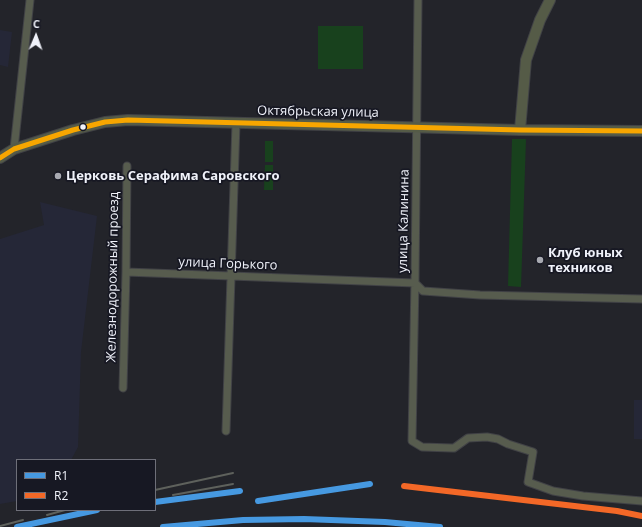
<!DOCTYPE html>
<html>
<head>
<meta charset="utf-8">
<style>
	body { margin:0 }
	#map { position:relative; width:642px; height:527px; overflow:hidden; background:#23242a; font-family:"Open Sans",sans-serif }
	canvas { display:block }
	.legend { position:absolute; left:16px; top:459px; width:140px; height:52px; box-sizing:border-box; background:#171823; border:1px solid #6e6f79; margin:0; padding:5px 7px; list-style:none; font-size:12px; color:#f0f2fa }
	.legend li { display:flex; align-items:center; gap:8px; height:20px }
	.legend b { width:20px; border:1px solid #6e6f79 }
	.north { position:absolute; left:16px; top:16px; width:40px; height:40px; -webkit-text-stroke:3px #171823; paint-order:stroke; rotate:2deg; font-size:11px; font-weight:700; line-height:16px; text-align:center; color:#f0f2fa }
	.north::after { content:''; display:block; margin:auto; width:14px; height:18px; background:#f0f2fa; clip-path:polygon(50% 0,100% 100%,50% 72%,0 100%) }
</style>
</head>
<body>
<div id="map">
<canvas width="642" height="527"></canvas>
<ul class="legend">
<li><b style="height:5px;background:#4699e1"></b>R1</li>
<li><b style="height:5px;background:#f36827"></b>R2</li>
</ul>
<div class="north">С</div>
</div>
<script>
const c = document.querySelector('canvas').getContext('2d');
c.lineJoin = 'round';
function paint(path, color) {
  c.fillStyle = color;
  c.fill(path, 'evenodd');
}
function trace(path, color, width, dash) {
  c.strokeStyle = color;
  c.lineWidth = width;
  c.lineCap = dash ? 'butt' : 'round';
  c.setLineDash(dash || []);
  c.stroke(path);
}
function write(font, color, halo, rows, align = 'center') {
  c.font = font + ' "Open Sans",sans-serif';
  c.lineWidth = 3.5;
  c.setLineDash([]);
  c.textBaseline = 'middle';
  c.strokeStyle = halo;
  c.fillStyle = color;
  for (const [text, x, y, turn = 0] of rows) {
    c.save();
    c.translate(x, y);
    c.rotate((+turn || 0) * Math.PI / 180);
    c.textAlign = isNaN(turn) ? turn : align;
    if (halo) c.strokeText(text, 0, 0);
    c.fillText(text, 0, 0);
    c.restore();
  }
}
paint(new Path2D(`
	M0,30L12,32L8,67L0,65Z
	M40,202L97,216L81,352L78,447L71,460H17V501L0,504V239L44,225Z
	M634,400H642V439H634Z`), '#252737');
paint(new Path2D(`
	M318,26H363V69H318Z
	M512,139H526L521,287L508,286Z
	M265,141H273V162H265Z
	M265,165H273V190H264Z`), '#18411d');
const minor = new Path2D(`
	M418,0L415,280L412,441L422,447L452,448H454L468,438L487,437L498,439L508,444L533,452L528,482L553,491L583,496L642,501
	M14,149L30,0
	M126,272L415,283L423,291L480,295L642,299
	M123,388L126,272L127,166
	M226,431L236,123`);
const secondary = new Path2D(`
	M520,130L526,60L540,20L550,0
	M0,158L14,149L73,130L105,122L128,120L520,130L642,131`);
trace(minor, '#414246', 9);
trace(secondary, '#414246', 12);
trace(minor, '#575c4e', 7);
trace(secondary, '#555b47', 10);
trace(new Path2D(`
	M404,486L510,499
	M155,490L233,473
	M173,495L233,484
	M258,501L370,484
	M155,502L240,491
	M47,515L65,510
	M0,526L23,520
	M17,527L97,510
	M163,527L243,520L304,519L385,522L440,527`), '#5e615c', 2);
trace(new Path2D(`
	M0,158L14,149L73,130L105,122L128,120L520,130L642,131`), '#f7a600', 5);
trace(new Path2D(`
	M258,501L370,484
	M155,502L240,491
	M17,527L97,510
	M163,527L243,520L304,519L385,522L440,527`), '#4699e1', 6);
trace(new Path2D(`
	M404,486L617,511L642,516`), '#f36827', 6);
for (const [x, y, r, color] of [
	[83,127,3.5,"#f0f2fa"],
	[58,176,4,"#a8aab1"],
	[540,260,4,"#a8aab1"]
]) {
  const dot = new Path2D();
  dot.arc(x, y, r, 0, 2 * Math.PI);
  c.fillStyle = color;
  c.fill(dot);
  trace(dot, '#171823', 1.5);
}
write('13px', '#f0f2fa', '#171823', [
	["Октябрьская улица",318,112,1],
	["улица Калинина",404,221,-89],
	["улица Горького",228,264,2],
	["Железнодорожный проезд",113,277,-89]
]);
write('bold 13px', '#f0f2fa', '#171823', [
	["Церковь Серафима Саровского",66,176],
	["Клуб юных",548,253],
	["техников",548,268]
], 'left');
</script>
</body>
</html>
